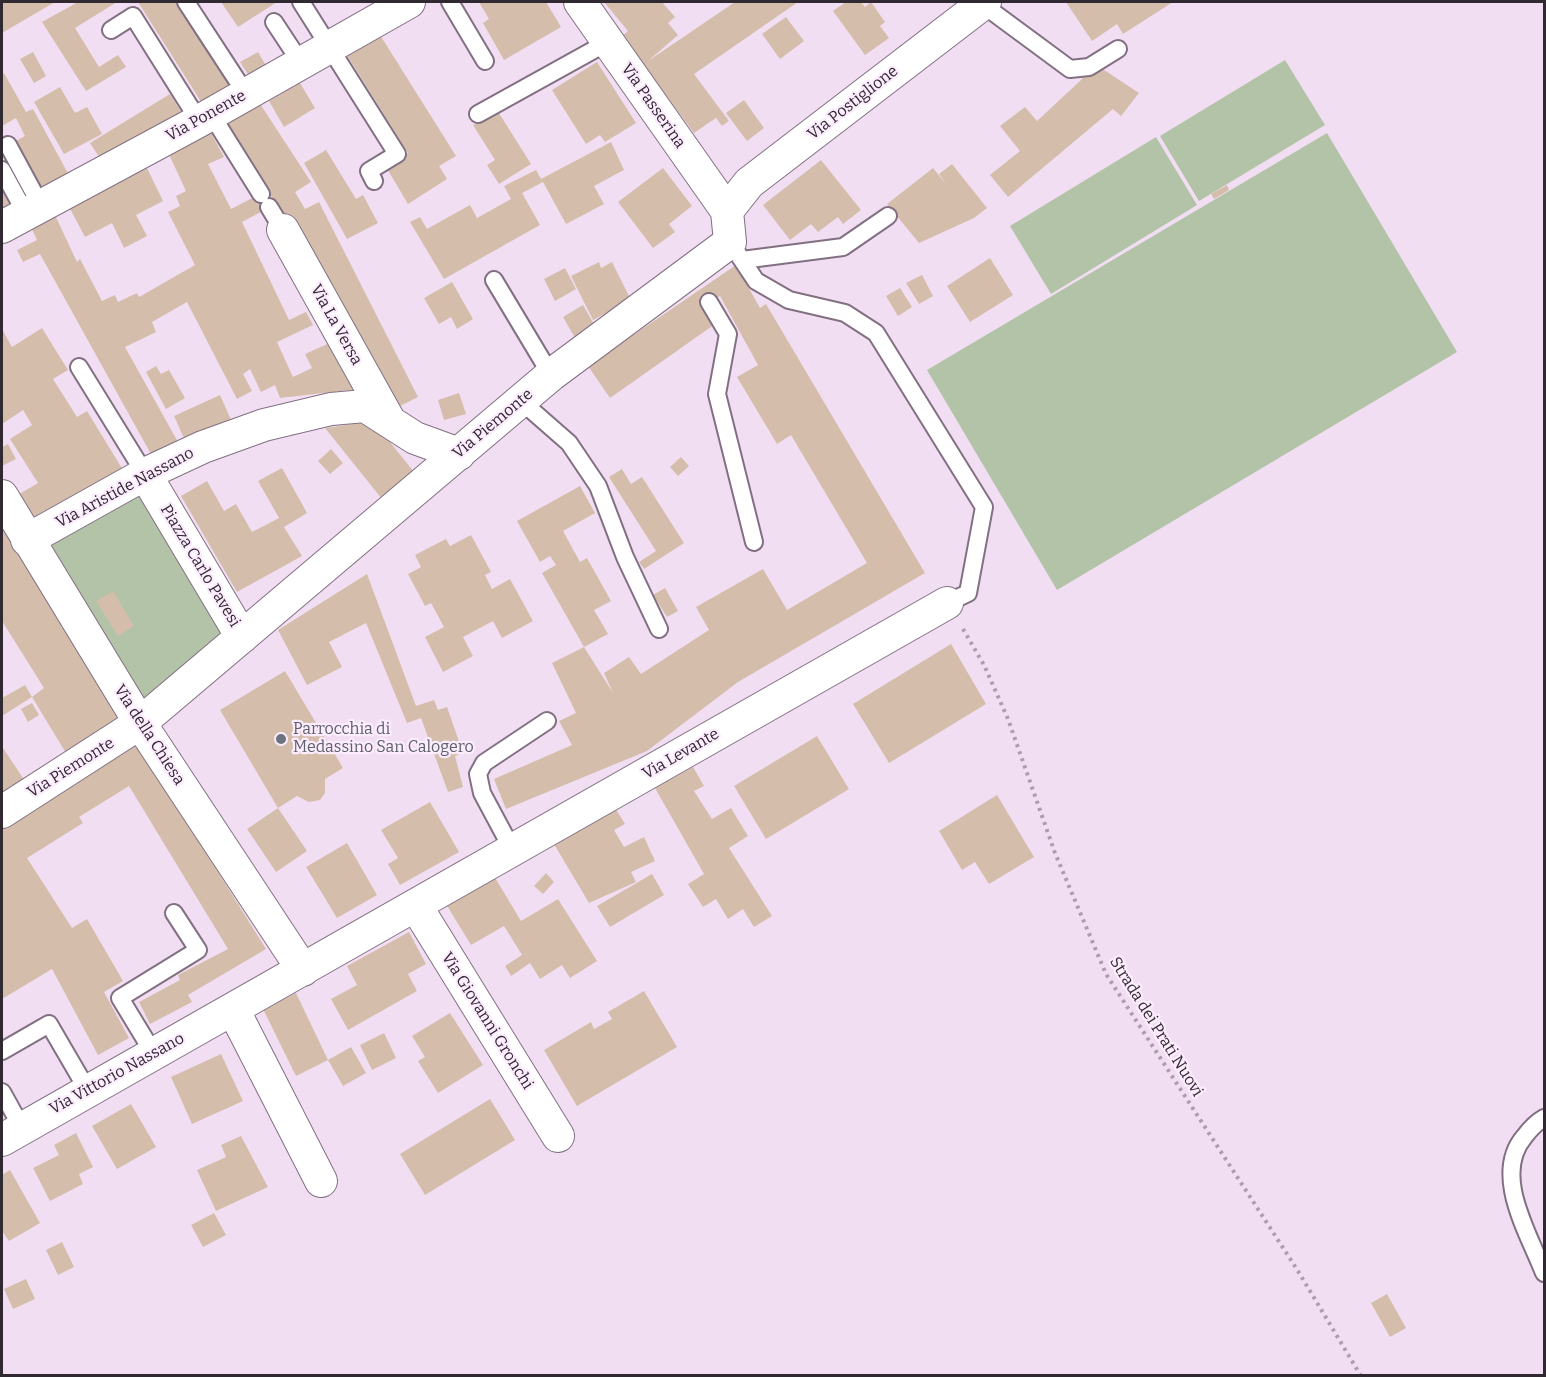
<!DOCTYPE html>
<html>
<head>
<meta charset="utf-8">
<style>
	body { margin:0 }
	#map { position:relative; width:1546px; height:1377px; overflow:hidden; background:#f2def3; font-family:Bitter,serif }
	canvas { display:block }
	.frame { position:absolute; inset:0; border:3px solid #302931; pointer-events:none }
</style>
</head>
<body>
<div id="map">
<canvas width="1546" height="1377"></canvas>
<div class="frame"></div>
</div>
<script>
const c = document.querySelector('canvas').getContext('2d');
c.lineJoin = 'round';
function paint(path, color) {
  c.fillStyle = color;
  c.fill(path, 'evenodd');
}
function trace(path, color, width, dash) {
  c.strokeStyle = color;
  c.lineWidth = width;
  c.lineCap = dash ? 'butt' : 'round';
  c.setLineDash(dash || []);
  c.stroke(path);
}
function write(font, color, halo, rows, align = 'center') {
  c.font = font + ' Bitter,serif';
  c.lineWidth = 4.5;
  c.setLineDash([]);
  c.textBaseline = 'middle';
  c.strokeStyle = halo;
  c.fillStyle = color;
  for (const [text, x, y, turn = 0] of rows) {
    c.save();
    c.translate(x, y);
    c.rotate((+turn || 0) * Math.PI / 180);
    c.textAlign = isNaN(turn) ? turn : align;
    if (halo) c.strokeText(text, 0, 0);
    c.fillText(text, 0, 0);
    c.restore();
  }
}
paint(new Path2D(`
	M1285,60L1325,125L1199,201L1160,136Z
	M1327,133L1457,352L1057,590L927,370Z
	M1156,137L1197,205L1051,294L1010,226Z
	M144,487L227,630L143,702L45,542Z`), '#b2c3a7');
paint(new Path2D(`
	M2,2H55L2,33Z
	M78,2H117L75,28L99,67L118,55L126,67L86,91L42,22Z
	M138,2H177L233,90L205,108Z
	M221,2H277L238,27Z
	M479,2H546L561,27L504,60L483,23L489,19Z
	M604,2H662L675,17L668,23L678,35L648,61L735,2H798L694,74L729,121L722,126L716,118L694,133L622,36L628,31Z
	M846,2H861L865,7L871,2L885,22L880,26L889,38L865,55L833,11Z
	M1066,2H1173L1123,34L1117,24L1092,41Z
	M786,17L804,41L780,59L762,34Z
	M380,35L456,156L439,166L447,179L408,204L386,167L408,153L347,55Z
	M33,52L46,76L34,83L20,59Z
	M258,52L268,69L251,79L240,62Z
	M597,62L636,123L605,142L600,135L586,144L552,90Z
	M1095,64L1139,93L1121,116L1113,109L1008,197L990,175L1020,151L1000,126L1025,107L1037,121L1080,81Z
	M4,73L26,112L33,109L70,177L43,192L16,141L25,136L16,118L2,126V74Z
	M300,83L315,108L284,127L269,101Z
	M60,87L75,113L87,107L102,134L64,154L34,102Z
	M170,94L184,117L105,166L90,143Z
	M255,96L311,182L295,192L305,209L319,202L418,397L390,411L276,204L222,116Z
	M744,100L764,128L747,141L726,113Z
	M497,110L531,164L499,184L487,165L495,160L473,125Z
	M207,126L224,157L208,164L231,209L264,192L272,206L242,222L289,320L306,312L313,325L277,342L293,377L312,368L305,354L334,341L359,389L280,398L275,385L261,392L250,369L243,374L252,391L237,399L187,302L152,322L156,332L125,347L178,442L152,456L40,254L23,262L17,250L37,240L30,225L54,213L77,262L80,259L102,301L115,295L118,302L137,293L139,297L195,265L168,212L180,206L176,196L186,191L166,148Z
	M611,142L624,170L594,186L604,204L566,224L543,182L522,193L540,225L444,279L410,222L420,217L427,229L470,205L477,218L511,199L504,186L536,170L541,179Z
	M326,150L356,199L363,195L378,223L347,239L304,163Z
	M821,160L861,210L843,224L838,217L818,232L811,224L790,240L763,205Z
	M952,164L987,208L974,218L919,243L887,204L933,168L946,184L939,174Z
	M147,168L163,201L136,215L147,236L124,248L112,223L85,237L69,207Z
	M663,168L692,206L669,224L675,232L653,248L618,202Z
	M1227,185L1229,190L1214,199L1211,194Z
	M2,191L11,208L2,213Z
	M990,258L1013,295L970,322L947,286Z
	M599,262L601,268L612,262L631,300L593,320L571,276Z
	M736,265L760,308L766,304L925,573L738,682L647,751L506,809L494,779L572,745L559,721L576,713L552,663L584,647L613,693L604,673L629,657L641,674L709,630L696,607L763,569L787,610L867,563L791,435L777,444L737,377L758,365L720,296L705,304L718,322L610,398L588,366Z
	M565,268L576,289L555,301L544,279Z
	M922,275L933,296L919,304L906,283Z
	M452,282L473,319L457,329L451,317L439,324L424,298Z
	M900,288L912,307L898,316L886,296Z
	M583,305L595,326L575,338L563,317Z
	M42,328L68,370L53,379L77,417L87,411L123,470L33,524L16,496L38,483L10,439L32,425L23,410L2,424V329L12,347Z
	M156,366L161,374L169,370L185,398L166,409L146,372Z
	M459,393L466,414L444,420L438,400Z
	M220,395L233,424L187,445L174,416Z
	M373,421L414,472L382,499L325,428Z
	M8,444L16,459L2,466V447Z
	M331,449L343,463L330,474L318,461Z
	M681,457L689,466L678,476L670,467Z
	M282,468L307,513L284,527L302,556L237,592L181,496L207,481L224,511L236,504L252,532L279,518L258,481Z
	M622,469L631,484L642,477L684,543L644,569L639,562L656,551L609,477Z
	M580,486L595,513L563,531L580,562L587,558L611,601L594,610L608,634L584,647L542,573L556,565L550,556L540,562L517,521Z
	M2,526L121,719L66,753L32,697L44,688L2,621Z
	M471,535L491,572L485,575L492,589L510,579L533,621L502,638L493,621L463,637L473,656L443,672L425,637L444,627L431,603L425,606L408,574L421,567L415,555L446,539L450,546Z
	M367,574L416,706L434,700L438,710L447,707L463,753L455,756L463,787L448,792L421,718L407,723L366,623L329,642L342,667L307,685L278,630Z
	M665,588L678,611L667,617L653,595Z
	M113,591L134,626L118,636L96,601Z
	M951,644L986,704L889,763L853,704Z
	M285,671L343,768L325,779V793L320,800L309,802L297,796L278,808L220,710Z
	M25,685L32,697L2,716V698Z
	M32,703L39,715L28,722L21,709Z
	M817,736L849,789L766,839L734,786Z
	M137,742L266,949L188,995L192,1002L150,1024L139,1002L180,980L178,975L228,949L129,786L79,817L83,823L27,858L72,928L87,919L123,981L104,992L129,1038L98,1055L52,969L2,999V827Z
	M3,748L25,781L2,797V749Z
	M693,767L704,786L694,791L712,819L731,808L748,836L729,848L772,916L754,927L743,909L728,919L716,899L703,907L688,884L704,874L655,788Z
	M997,795L1034,857L989,884L975,862L962,870L939,831Z
	M430,802L459,852L400,885L388,864L398,858L381,830Z
	M612,803L625,824L614,830L624,847L644,837L655,861L631,872L636,882L589,903L551,839Z
	M278,808L307,851L276,872L247,829Z
	M347,843L377,895L337,918L306,867Z
	M546,873L554,882L543,894L534,886Z
	M652,874L664,895L610,927L597,906Z
	M494,876L521,921L558,899L597,961L570,978L562,965L540,979L530,963L511,976L505,966L522,955L504,926L471,945L446,904Z
	M409,932L426,964L408,974L417,991L348,1030L331,999L357,985L347,966Z
	M644,991L677,1047L577,1106L544,1050L591,1022L594,1029L612,1019L608,1012Z
	M296,993L328,1060L296,1076L263,1009Z
	M450,1013L483,1065L438,1093L418,1061L425,1057L412,1036Z
	M384,1033L396,1058L372,1070L360,1045Z
	M351,1047L366,1073L343,1086L328,1060Z
	M221,1054L243,1101L192,1124L171,1077Z
	M490,1099L515,1140L425,1195L400,1154Z
	M131,1104L156,1147L117,1169L92,1126Z
	M76,1133L93,1167L79,1174L83,1184L50,1201L33,1168L59,1155L54,1145Z
	M241,1136L268,1187L216,1211L197,1170L226,1157L221,1145Z
	M10,1170L40,1223L9,1241L2,1231V1175Z
	M214,1213L226,1235L203,1247L191,1225Z
	M62,1242L74,1267L58,1275L46,1250Z
	M26,1279L35,1299L13,1309L4,1289Z
	M1387,1294L1406,1328L1390,1337L1371,1303Z`), '#d4beab');
const service = new Path2D(`
	M186,2L246,94
	M301,2L397,154L369,171L374,181
	M450,2L485,61
	M982,4L1070,69L1089,67L1118,49
	M274,22L301,63
	M111,30L133,16L199,121
	M211,114L261,194
	M478,114L608,42
	M8,145L41,206
	M2,170L26,214
	M269,207L283,230
	M730,242L756,281L789,300L845,313L876,333L984,507L968,593L947,603
	M742,260L843,247L888,216
	M494,280L551,375
	M709,302L728,334L717,394L754,542
	M79,367L145,474
	M521,401L569,443L598,486L625,557L659,629
	M513,851L482,793L478,774L484,763L547,721
	M2,1051L49,1024L88,1091
	M154,1054L120,998L198,950L174,913
	M2,1092L22,1128
	M1544,1118C1535,1123 1530,1129 1524,1137C1492,1175 1529,1234 1544,1273`);
const minor = new Path2D(`
	M727,211L749,183L985,2
	M2,227L199,121L409,2
	M283,230L389,420
	M145,474L242,637
	M2,496L140,723L303,970
	M27,540L145,474L203,447L264,425L331,409L365,406L415,438L459,454
	M2,812L140,723L551,375L730,242L727,211L580,2
	M416,906L558,1136
	M233,1009L321,1181
	M2,1140L947,603`);
trace(service, '#827082', 20);
trace(minor, '#827082', 34);
trace(new Path2D(`
	M963,629L984,665L1008,719L1055,853L1106,974L1298,1271L1361,1376`), '#ac9dad', 4, [3, 4.5]);
trace(service, '#fff', 16);
trace(minor, '#fff', 32);
for (const [x, y, r, color] of [
	[281,739,6,"#6b7280"]
]) {
  const dot = new Path2D();
  dot.arc(x, y, r, 0, 2 * Math.PI);
  c.fillStyle = color;
  c.fill(dot);
  trace(dot, '#fdecfe', 2);
}
write('16px', '#302931', '#fdecfe', [
	["Via Postiglione",853,103,-38],
	["Via Passerina",653,106,55],
	["Via Ponente",206,116,-29],
	["Via La Versa",336,325,61],
	["Via Piemonte",493,424,-40],
	["Via Aristide Nassano",125,488,-28],
	["Piazza Carlo Pavesi",200,566,59],
	["Via della Chiesa",149,735,57],
	["Via Levante",681,754,-30],
	["Via Piemonte",71,768,-32],
	["Via Giovanni Gronchi",487,1021,58],
	["Strada dei Prati Nuovi",1156,1027,58],
	["Via Vittorio Nassano",117,1074,-29]
]);
write('16px', '#5b616d', '#fdecfe', [
	["Parrocchia di",293,730],
	["Medassino San Calogero",293,748]
], 'left');
</script>
</body>
</html>
